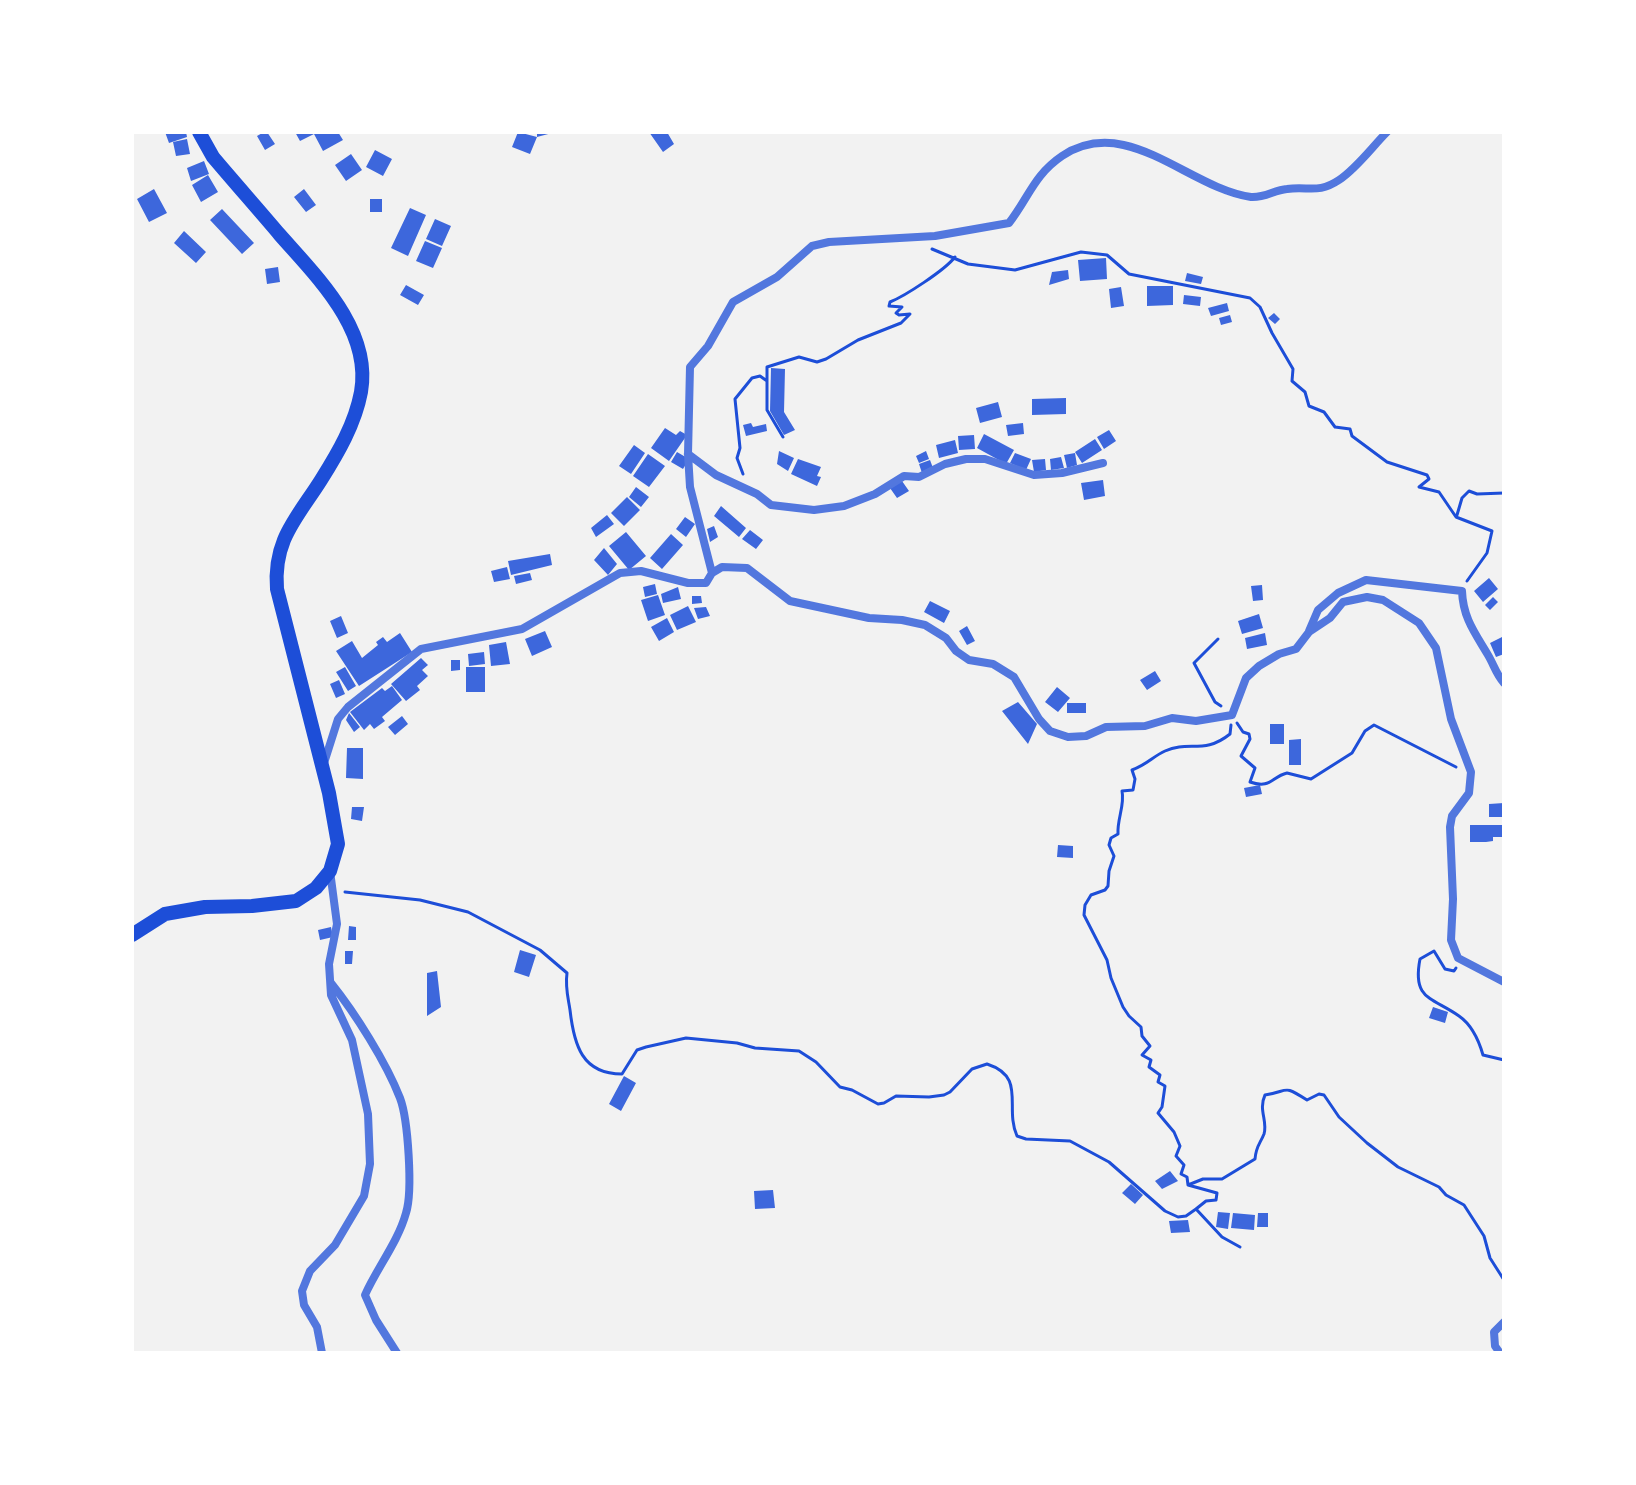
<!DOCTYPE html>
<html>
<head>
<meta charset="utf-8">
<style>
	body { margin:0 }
	#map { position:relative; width:1636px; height:1485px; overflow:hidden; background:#f2f2f2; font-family:Overpass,sans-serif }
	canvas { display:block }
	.frame { position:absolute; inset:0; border:134px solid #fff; pointer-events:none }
</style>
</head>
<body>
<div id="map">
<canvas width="1636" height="1485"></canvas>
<div class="frame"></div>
</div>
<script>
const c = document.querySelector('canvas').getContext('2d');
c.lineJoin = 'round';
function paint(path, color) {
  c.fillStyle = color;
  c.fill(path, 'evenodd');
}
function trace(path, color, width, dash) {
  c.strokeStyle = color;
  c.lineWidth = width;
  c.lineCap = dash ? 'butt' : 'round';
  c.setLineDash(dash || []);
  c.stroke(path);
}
paint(new Path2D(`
	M165,132H186L187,137L169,143Z
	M264,132H267L275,144L265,150L257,136Z
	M295,132H338L343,140L323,151L314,134L300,141Z
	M518,132L537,137V132L552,133L537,137L530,154L512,147Z
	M649,132H667L674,144L663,152Z
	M187,139L190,154L176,156L173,142Z
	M375,150L392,159L383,176L366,167Z
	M351,154L362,170L346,181L335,165Z
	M204,161L209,174L191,181L187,168Z
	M208,175L218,192L201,202L192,185Z
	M154,189L167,213L149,222L137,199Z
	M304,189L316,205L306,212L294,197Z
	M370,199H382V212H370Z
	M410,208L426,215L408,256L391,248Z
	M222,209L254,243L242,254L210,220Z
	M435,219L451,226L442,246L426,239Z
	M184,231L206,252L196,263L174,243Z
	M425,241L442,248L433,268L416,261Z
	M1106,258L1107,279L1080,281L1078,260Z
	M278,267L280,282L267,284L265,269Z
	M1068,270L1069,279L1049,285L1052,272Z
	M1187,273L1203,277L1201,284L1185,281Z
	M406,285L424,295L418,305L400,295Z
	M1147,286H1173V305L1147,306Z
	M1121,287L1124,306L1111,308L1109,289Z
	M1184,295L1201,297L1200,306L1183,304Z
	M1227,303L1229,311L1211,316L1208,308Z
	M1274,313L1280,319L1275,324L1268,318Z
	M1230,315L1232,322L1221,325L1219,318Z
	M771,368L785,369L784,412L795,430L784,435L770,411Z
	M1066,398V414L1032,415V399Z
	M998,402L1002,417L980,423L976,408Z
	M751,423L753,427L766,424L767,431L746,436L743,425Z
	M1023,423L1024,434L1008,436L1006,425Z
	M665,428L676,435L680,431L687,435L669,461L651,448Z
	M1109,430L1116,441L1104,449L1097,437Z
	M984,434L1014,450L1006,464L977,448Z
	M974,435L975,449L959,450L958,436Z
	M1095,439L1102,450L1082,463L1075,452Z
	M955,440L958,453L939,458L936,445Z
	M634,445L645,453L631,474L619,466Z
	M779,451L794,458L788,471L777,464Z
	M926,451L929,459L919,463L916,456Z
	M677,452L689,459L683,469L671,462Z
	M1015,453L1031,459L1026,470L1010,463Z
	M1075,453L1077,465L1067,468L1064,455Z
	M648,454L665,466L649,487L633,476Z
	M1061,457L1064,468L1051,470L1050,459Z
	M798,459L821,467L817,476L821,477L817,486L791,474Z
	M1045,459L1046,470L1034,472L1032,460Z
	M930,460L933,468L922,473L919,464Z
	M1103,480L1105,496L1084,500L1081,483Z
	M902,481L909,491L897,498L890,488Z
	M636,487L649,497L641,507L629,497Z
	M627,497L640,510L624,526L611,513Z
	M721,506L746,528L739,537L714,516Z
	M607,515L614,524L596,537L591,528Z
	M685,517L695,524L686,537L676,529Z
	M714,526L718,537L710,542L707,529Z
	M750,530L763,540L756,549L742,539Z
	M626,532L646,556L629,570L609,546Z
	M671,534L683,545L662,569L650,558Z
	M604,548L617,564L608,575L594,560Z
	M550,554L552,565L511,575L508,561Z
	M507,567L510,579L494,582L491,571Z
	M530,573L532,580L516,584L514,576Z
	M1489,578L1498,589L1483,602L1474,591Z
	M655,584L657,594L645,597L643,587Z
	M1262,585L1263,600L1253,601L1251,586Z
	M678,587L681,599L663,603L661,594Z
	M658,595L665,615L648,621L641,600Z
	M692,596H701L702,603L692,604Z
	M1493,597L1498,602L1490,610L1485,605Z
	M930,601L950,611L944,623L924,612Z
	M688,606L696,622L677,630L670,615Z
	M706,607L710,616L698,619L694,608Z
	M1259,614L1263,628L1242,634L1238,621Z
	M341,616L348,633L337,638L330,621Z
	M667,618L674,632L659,641L651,627Z
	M967,626L975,641L967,645L959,631Z
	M545,631L552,647L532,656L525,639Z
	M400,633L412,652L359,686L336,651L352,641L362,658L378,645L376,642L383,637L387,642Z
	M1265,633L1267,645L1247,649L1245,638Z
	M1504,636V654L1496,657L1490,643Z
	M506,642L510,664L491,666L489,645Z
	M484,652L485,664L469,666L468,654Z
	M421,658L428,665L422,670L428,676L417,686L420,690L406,701L391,684Z
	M451,660H460V670L451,671Z
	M345,667L356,686L348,691L336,672Z
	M466,667H485V692H466Z
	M1155,671L1161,681L1147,690L1140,680Z
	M339,680L345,694L336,698L330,684Z
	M392,686L402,700L382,717L385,721L374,729L370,724L364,730L350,712L382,688L385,691Z
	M1057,687L1070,698L1058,712L1045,702Z
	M1018,702L1037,724L1028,744L1002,711Z
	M1067,703H1086V713H1067Z
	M349,713L360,727L354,732L346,720Z
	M402,716L408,724L395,735L388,727Z
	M1270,724H1284V744H1270Z
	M1301,739V765H1289V740Z
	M347,748H363V779L346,778Z
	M1260,785L1262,794L1246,797L1244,788Z
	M1504,803V817H1489V804Z
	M352,807H364L362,821L351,819Z
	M1470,825H1504V837H1493V841L1486,842H1470Z
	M1058,845L1073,846V858L1057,857Z
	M349,926L356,927V940H348Z
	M331,927L333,937L320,940L318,930Z
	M520,950L536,955L529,977L514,972Z
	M345,951H353L352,964H345Z
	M437,971L441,1007L427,1016V973Z
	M1433,1007L1448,1012L1445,1023L1429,1018Z
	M624,1076L636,1083L621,1111L609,1104Z
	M1170,1171L1178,1181L1162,1189L1155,1181Z
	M1131,1184L1143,1195L1135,1204L1122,1193Z
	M773,1190L775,1208L755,1209L754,1191Z
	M1218,1212L1230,1213L1228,1229L1216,1227Z
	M1233,1213L1255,1215L1254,1230L1231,1228Z
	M1258,1213H1268V1227H1257Z
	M1188,1220L1190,1232L1171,1233L1169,1221Z`), '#3d67dc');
trace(new Path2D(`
	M932,249L968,264L1015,270L1081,252L1107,255L1129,274L1250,298L1260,307L1272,333L1293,369L1292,381L1305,392L1309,406L1324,412L1335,427L1350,429L1352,436L1387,462L1427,475L1429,479L1419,487L1439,492L1456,517L1492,531L1487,553L1467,581
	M767,381V367L799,357L817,362L826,359L858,340L901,323L910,314L899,315L896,313L902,307L889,306L890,302C905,296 945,270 955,257
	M743,474L737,458L740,448L735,399L752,378L760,376L767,381V410L783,437
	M1457,515L1462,498L1469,491L1477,494L1504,493
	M1218,639L1194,663L1215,702L1221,706
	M1237,723L1243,732L1249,734L1250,739L1241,756L1255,768L1250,782C1271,789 1271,777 1287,773L1311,779L1352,753L1365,731L1374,725L1456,767
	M1231,725L1230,734C1204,755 1189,740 1165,751C1152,757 1148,764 1132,770L1135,779L1133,790L1122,791C1125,805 1117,819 1118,834L1111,838L1109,845L1114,856L1109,871L1108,886L1105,890L1091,895L1085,905L1084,915L1107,960L1111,978L1123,1007L1129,1016L1141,1027L1142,1036L1150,1046L1142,1055L1151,1060L1149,1067L1160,1075L1158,1082L1165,1086L1162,1107L1158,1113L1174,1132L1180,1146L1176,1156L1184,1165L1181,1174L1187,1177L1188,1185L1217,1193L1216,1200L1206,1201L1196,1209L1222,1237L1240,1247
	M345,892L420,900L468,912L540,950L567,973C565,987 568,997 570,1010C574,1045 582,1074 622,1074L637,1050L646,1047L686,1038L737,1043L755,1048L799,1051L816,1062L840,1087L852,1090L878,1104L884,1103L896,1096L929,1097L944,1095L950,1092L972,1069L987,1064C1027,1077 1004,1107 1017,1136L1026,1139L1070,1141L1109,1162L1165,1211L1178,1217L1186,1216L1196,1209
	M1456,968L1454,971L1445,969L1434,951L1420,959C1412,1000 1432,997 1459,1016C1472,1025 1479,1041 1483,1055L1504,1060
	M1188,1185L1203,1179H1222L1255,1159C1256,1146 1260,1144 1264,1134C1268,1121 1258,1110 1265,1095C1290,1091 1282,1084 1307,1100L1319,1094L1324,1095L1339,1117L1367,1143L1398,1167L1439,1187L1446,1195L1464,1205L1484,1236L1490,1258L1504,1280`), '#1d4ed8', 3);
trace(new Path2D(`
	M688,454L716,475L757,494L771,505L814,510L844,506L875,494L904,476L919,477L945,464L966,459H985L1034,475L1062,473L1103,463
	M712,573L722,567L747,568L790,601L869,618L902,620L925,625L946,638L956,651L969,660L993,664L1014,677L1039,719L1050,731L1068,737L1086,736L1106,727L1145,726L1172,718L1196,721L1232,715L1246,678L1259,666L1279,654L1296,649L1309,632L1330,618L1343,602L1367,597L1383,600L1419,623L1436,648L1451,719L1471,772L1469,793L1452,816L1450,827L1453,899L1451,940L1458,958L1504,982
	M1309,631L1318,610L1338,593L1366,580L1462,591C1463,618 1475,633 1488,655C1494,665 1496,674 1504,683
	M324,763L338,719L348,707L421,649L522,629L620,573L641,571L688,583H706L712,573L690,487L688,454L690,367L708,346L733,302L777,277L812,246L829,242L935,236L1009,223C1029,197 1034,175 1062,156C1127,113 1188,188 1251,197C1265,198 1274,190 1287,189C1309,186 1318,194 1339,180C1357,168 1372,147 1387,132
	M331,983C355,1013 386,1062 400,1098C408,1119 413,1191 406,1213C398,1242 377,1268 365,1295L376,1320L397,1353
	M322,1353L317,1327L304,1305L302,1291L310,1271L335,1245L364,1196L370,1164L368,1114L352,1040L331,995L329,964L337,924L330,871
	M1500,1353L1495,1346L1494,1332L1504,1322`), '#5277de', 8);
trace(new Path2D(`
	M132,935L165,914L205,907L252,906L296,901L316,888L330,871L338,844L329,793L277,589C273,540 297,518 321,480C338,453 355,424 361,392C372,330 317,277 280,235C258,209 235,183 213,157L199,132`), '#1d4ed8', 14);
</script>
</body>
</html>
